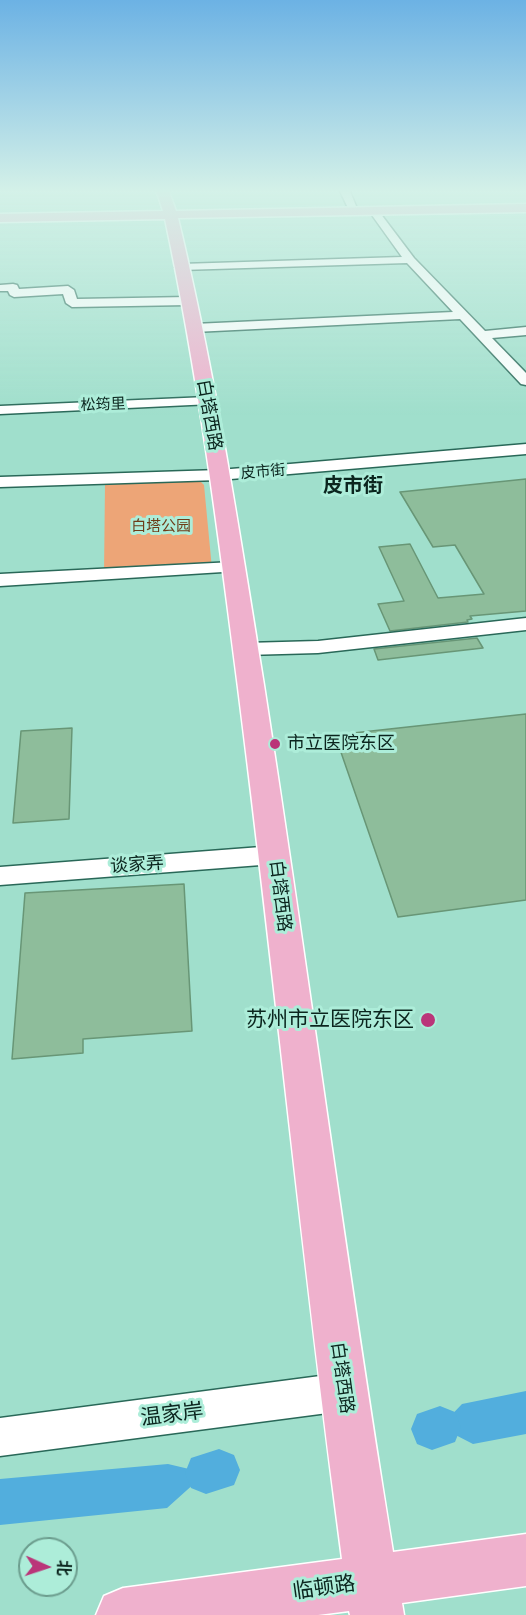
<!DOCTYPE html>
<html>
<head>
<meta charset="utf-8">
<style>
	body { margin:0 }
	#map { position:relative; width:526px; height:1615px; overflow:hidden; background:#a0dfcc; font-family:"IBM Plex Sans","Noto Sans SC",sans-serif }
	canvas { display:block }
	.north { position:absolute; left:18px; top:1537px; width:60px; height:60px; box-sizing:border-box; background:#adedd9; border:2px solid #6c9d8e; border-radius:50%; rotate:93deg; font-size:16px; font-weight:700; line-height:24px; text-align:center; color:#0b251e }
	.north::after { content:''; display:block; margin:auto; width:21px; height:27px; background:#ba3579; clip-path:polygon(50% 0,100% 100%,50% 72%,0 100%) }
</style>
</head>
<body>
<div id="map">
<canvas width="526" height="1615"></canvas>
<div class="north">北</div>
</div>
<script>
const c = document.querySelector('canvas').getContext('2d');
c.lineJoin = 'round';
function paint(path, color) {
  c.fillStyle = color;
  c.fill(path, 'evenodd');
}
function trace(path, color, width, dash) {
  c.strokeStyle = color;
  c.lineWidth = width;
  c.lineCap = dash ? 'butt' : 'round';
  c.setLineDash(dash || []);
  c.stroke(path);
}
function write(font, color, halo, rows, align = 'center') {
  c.font = font + ' "IBM Plex Sans","Noto Sans SC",sans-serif';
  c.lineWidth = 6;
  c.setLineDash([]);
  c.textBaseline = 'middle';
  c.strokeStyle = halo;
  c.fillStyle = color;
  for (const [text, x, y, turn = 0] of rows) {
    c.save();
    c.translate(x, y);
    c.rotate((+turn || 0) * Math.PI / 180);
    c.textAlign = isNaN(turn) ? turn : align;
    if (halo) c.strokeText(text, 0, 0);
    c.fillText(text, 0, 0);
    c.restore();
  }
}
paint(new Path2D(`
	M200,481L204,485L212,569L104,574L105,484Z`), '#eda577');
paint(new Path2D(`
	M526,1391V1434L473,1444L440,1427L462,1404Z
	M168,1464L206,1473L167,1508L0,1525V1479Z`), '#52aedd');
paint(new Path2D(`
	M440,1406L455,1412L461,1427L455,1442L432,1450L417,1444L411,1429L417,1414Z
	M219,1449L234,1455L240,1470L234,1485L206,1494L191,1488L185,1473L191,1458Z`), '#52aedd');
const building = new Path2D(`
	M526,479V611L470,616L472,619L467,620L468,622L390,631L378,604L404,601L379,547L410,544L438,598L484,594L455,545L433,547L400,492Z
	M477,638L483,648L378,660L374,649Z
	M526,714V900L398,917L335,735Z
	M72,728L69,819L13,823L21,731Z
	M184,884L192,1031L83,1039V1053L12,1059L25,893Z`);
paint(building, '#8ebd9b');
trace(building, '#689676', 1.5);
const minor = new Path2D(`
	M339,189H349L356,206L354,208H348Z
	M371,209H377L414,258L485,331L526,327V335L492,338L526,373V385L521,384L460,319L194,332L188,328L194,324L453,312L407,263L181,270L175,267L181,264L402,257L369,211Z
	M13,284L17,285L19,289L68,286L74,290L77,299L188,297L194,301L188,305L72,307L66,303L63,294L14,297L10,295L8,291H0V285Z
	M207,397L212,398L214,401L212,404L0,414V406Z
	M526,444V454L219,480L0,487V477L219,470Z
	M233,562L239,563L242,567L239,571L0,586V574Z
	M526,618V630L318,653L246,655L239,653L236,649L239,645L246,643L318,641Z
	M274,846L283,849L287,855L283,861L274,864L0,885V867Z
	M343,1373L356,1379L362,1392L356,1405L343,1411L0,1456V1418Z`);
const major = new Path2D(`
	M156,189H168L176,211L526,204V212L178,218C215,372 239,529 264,685C309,974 346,1264 393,1552L526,1534V1586L402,1603L404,1615H350L349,1611L318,1615H96L104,1596L123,1588L342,1559C303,1269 275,978 238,688C218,531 198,374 165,219L0,222V214L163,211Z`);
trace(minor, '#296858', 3);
trace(major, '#fff', 3);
paint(minor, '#fff');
paint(major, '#efb1cd');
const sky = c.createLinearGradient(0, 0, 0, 415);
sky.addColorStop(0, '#6cb2e4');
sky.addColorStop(0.46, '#d4f1e8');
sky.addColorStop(1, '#d4f1e800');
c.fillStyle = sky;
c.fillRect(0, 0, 526, 415);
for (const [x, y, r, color] of [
	[275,744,6,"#ba3579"],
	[428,1020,8,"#ba3579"]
]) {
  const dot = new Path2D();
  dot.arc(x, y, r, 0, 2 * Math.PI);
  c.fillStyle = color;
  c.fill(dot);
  trace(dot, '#adedd9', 2);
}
write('15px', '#0b251e', '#adedd9', [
	["松筠里",103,405,-2],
	["皮市街",263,472,-5]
]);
write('15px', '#6d3c19', '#adedd9', [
	["白塔公园",161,527]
]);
write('18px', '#0b251e', '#adedd9', [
	["白塔西路",209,415,80],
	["谈家弄",137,865,-4],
	["白塔西路",280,896,83],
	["白塔西路",342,1378,82]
]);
write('18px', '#0b251e', '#adedd9', [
	["市立医院东区",287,744]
], 'left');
write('bold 20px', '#0b251e', '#adedd9', [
	["皮市街",353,486]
]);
write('21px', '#0b251e', '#adedd9', [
	["苏州市立医院东区",414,1020]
], 'right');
write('21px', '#0b251e', '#adedd9', [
	["温家岸",172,1415,-7],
	["临顿路",324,1588,-8]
]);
</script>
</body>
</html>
